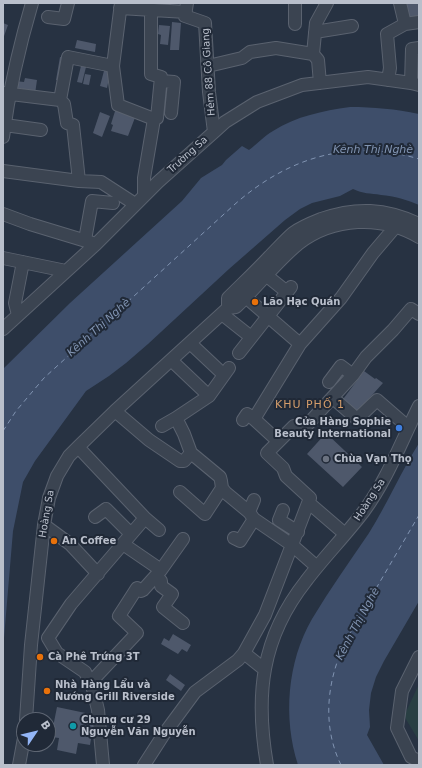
<!DOCTYPE html>
<html>
<head>
<meta charset="utf-8">
<style>
	body { margin:0 }
	#map { position:relative; width:422px; height:768px; overflow:hidden; background:#273242; font-family:"DejaVu Sans",sans-serif }
	canvas { display:block }
	.frame { position:absolute; inset:0; border:4px solid #b9bfcb; pointer-events:none }
	.north { position:absolute; left:16px; top:712px; width:40px; height:40px; box-sizing:border-box; background:#202937; border:1px solid #5d6572; border-radius:50%; rotate:55deg; font-size:11px; font-weight:700; line-height:16px; text-align:center; color:#b9bfcb }
	.north::after { content:''; display:block; margin:auto; width:14px; height:18px; background:#93b5f6; clip-path:polygon(50% 0,100% 100%,50% 72%,0 100%) }
</style>
</head>
<body>
<div id="map">
<canvas width="422" height="768"></canvas>
<div class="frame"></div>
<div class="north">B</div>
</div>
<script>
const c = document.querySelector('canvas').getContext('2d');
c.lineJoin = 'round';
function paint(path, color) {
  c.fillStyle = color;
  c.fill(path, 'evenodd');
}
function trace(path, color, width, dash) {
  c.strokeStyle = color;
  c.lineWidth = width;
  c.lineCap = dash ? 'butt' : 'round';
  c.setLineDash(dash || []);
  c.stroke(path);
}
function write(font, color, halo, rows, align = 'center') {
  c.font = font + ' "DejaVu Sans",sans-serif';
  c.lineWidth = 4;
  c.setLineDash([]);
  c.textBaseline = 'middle';
  c.strokeStyle = halo;
  c.fillStyle = color;
  for (const [text, x, y, turn = 0] of rows) {
    c.save();
    c.translate(x, y);
    c.rotate((+turn || 0) * Math.PI / 180);
    c.textAlign = isNaN(turn) ? turn : align;
    if (halo) c.strokeText(text, 0, 0);
    c.fillText(text, 0, 0);
    c.restore();
  }
}
paint(new Path2D(`
	M419,684V741L404,716Z`), '#293f43');
paint(new Path2D(`
	M350,107C374,107 395,109 419,114V205C408,200 394,196 381,195C370,193 363,194 353,189L340,196L312,203L300,209L285,220L229,269L148,344L126,363L109,376L86,391L35,461L23,482L13,531L3,650V369L70,303L182,201L201,178L222,165L226,160L242,146L249,150C257,144 264,136 273,131C297,116 322,111 350,107Z
	M419,443V601L384,661L376,677L371,693L369,710L370,727L367,735L384,765H298C283,718 287,662 312,619C330,589 350,561 369,533C387,504 401,472 419,443Z`), '#3e4e6a');
trace(new Path2D(`
	M3,431L16,411L44,378L234,205C287,158 349,138 419,159
	M341,765C320,722 328,673 350,633L419,515`), '#8194b2', 1, [5, 4]);
paint(new Path2D(`
	M404,3H418L419,19L408,21Z
	M172,22L181,23L179,50H170Z
	M3,23L8,25L3,39Z
	M159,25L170,26L168,45L160,44L161,35L158,34Z
	M77,40L96,44L95,52L75,48Z
	M60,57L67,58L63,81L56,80Z
	M82,62L87,63L82,83L77,82Z
	M105,67L111,69L107,88L100,86Z
	M85,74L91,75L89,85L83,84Z
	M25,78L37,80L35,94L23,92V89L14,87L15,81L24,82Z
	M116,108L136,115L128,136L111,131L113,125L111,124Z
	M100,112L110,116L102,137L93,133Z
	M364,371L375,379L376,378L383,383L356,413L341,402Z
	M326,433L362,467L343,487L307,454Z
	M173,634L191,645L187,652L182,649L178,654L161,644L164,638L169,641Z
	M170,674L185,685L181,691L166,680Z
	M57,707L95,715L90,745L78,743L76,754L57,750L59,738L51,737Z`), '#4e586b');
const minor = new Path2D(`
	M121,3L113,66L118,105L154,119L144,178V196
	M187,3L185,16L205,23L209,92L214,132
	M120,8L186,12
	M151,10V74L161,77L157,118L154,119
	M48,17L64,19L68,3
	M295,24V3
	M405,24L419,22
	M315,32L352,26
	M313,54L316,23L327,3
	M208,66L242,58L250,52L276,48L313,54L318,60L320,83
	M388,80L390,68L387,34L405,24L400,3
	M161,81L174,82L171,113
	M411,83L412,49L419,48
	M3,93L60,100L64,104L67,123L73,125L79,181
	M60,100L68,57L113,66
	M5,125L41,130
	M3,137C9,91 19,47 32,3
	M3,171L79,181L101,182L135,204
	M3,214L30,224L96,244
	M85,240L92,201L113,203
	M3,258L66,271
	M267,276L287,292
	M241,293L300,344
	M228,308V298C242,284 256,271 269,257C277,249 285,240 293,233C301,227 311,223 321,219C356,207 385,208 419,224
	M222,314L251,337
	M18,315L15,303L23,262
	M3,329L96,244L158,182L214,132L225,122L257,102L302,85L368,77L411,83L419,85
	M190,343L224,375
	M239,353L291,287
	M171,360L209,396L176,418L184,434L191,453L220,477L221,481L222,488L226,493L249,512L254,519L292,545L317,567
	M329,382L341,366L353,375
	M209,396L229,368
	M333,398L357,419L377,400L408,427
	M115,411L149,440L180,461H184L191,453
	M243,420L247,414L254,419
	M162,426L176,418
	M278,441L254,419L300,344L341,298L373,253L396,226
	M78,447L145,518L159,530
	M180,492L205,514L222,488
	M309,503L345,534
	M283,510L279,520L298,532
	M249,512L254,500
	M95,517L106,509L131,534
	M44,525L70,544L98,574
	M234,538L240,541L254,519
	M123,544L161,570
	M156,576L161,581V586L172,594L163,607L183,623
	M48,638L71,604L145,518
	M48,638L57,653L85,672L93,689L98,710L103,765
	M244,653L264,669
	M419,657L402,691L397,728L411,757L419,761
	M90,683L137,633L119,616L137,588L141,591L143,590L161,570L183,539
	M26,720L31,645L44,525L49,498L57,476L69,456L78,447L115,411L228,308L236,307C257,287 276,262 298,244C333,217 382,215 419,237
	M19,765L24,738
	M144,765L164,734L195,692L238,660L244,653L265,615L310,498L286,476L283,468L267,453L294,426L308,424L353,375L366,357L393,330L411,309L419,314
	M267,765C255,695 261,638 306,581C324,557 346,535 364,511C387,480 402,440 419,406`);
trace(minor, '#5a626f', 14);
trace(minor, '#3b4451', 12);
for (const [x, y, r, color] of [
	[255,302,4,"#e8710a"],
	[399,428,4,"#3f7fe0"],
	[326,459,4,"#6b7280"],
	[54,541,4,"#e8710a"],
	[40,657,4,"#e8710a"],
	[47,691,4,"#e8710a"],
	[73,726,4,"#0f9aa8"]
]) {
  const dot = new Path2D();
  dot.arc(x, y, r, 0, 2 * Math.PI);
  c.fillStyle = color;
  c.fill(dot);
  trace(dot, '#202937', 1.5);
}
write('10px', '#b9bfcb', '#202937', [
	["Hẻm 88 Cô Giang",209,72,-94],
	["Trường Sa",188,155,-42],
	["Hoàng Sa",370,500,-57],
	["Hoàng Sa",47,514,-80]
]);
write('bold 10px', '#b9bfcb', '#202937', [
	["Lão Hạc Quán",263,302],
	["Cửa Hàng Sophie",391,422,"right"],
	["Beauty International",391,434,"right"],
	["Chùa Vạn Thọ",334,459],
	["An Coffee",62,541],
	["Cà Phê Trứng 3T",48,657],
	["Nhà Hàng Lẩu và",55,685],
	["Nướng Grill Riverside",55,697],
	["Chung cư 29",81,720],
	["Nguyễn Văn Nguyễn",81,732]
], 'left');
write('italic 11px', '#8194b2', '#202937', [
	["Kênh Thị Nghè",373,150],
	["Kênh Thị Nghè",99,328,-42],
	["Kênh Thị Nghè",358,624,-62]
]);
c.letterSpacing = '1px';
write('11px', '#d49d6b', '#202937', [
	["KHU PHỐ 1",310,405]
]);
c.letterSpacing = '0px';
</script>
</body>
</html>
